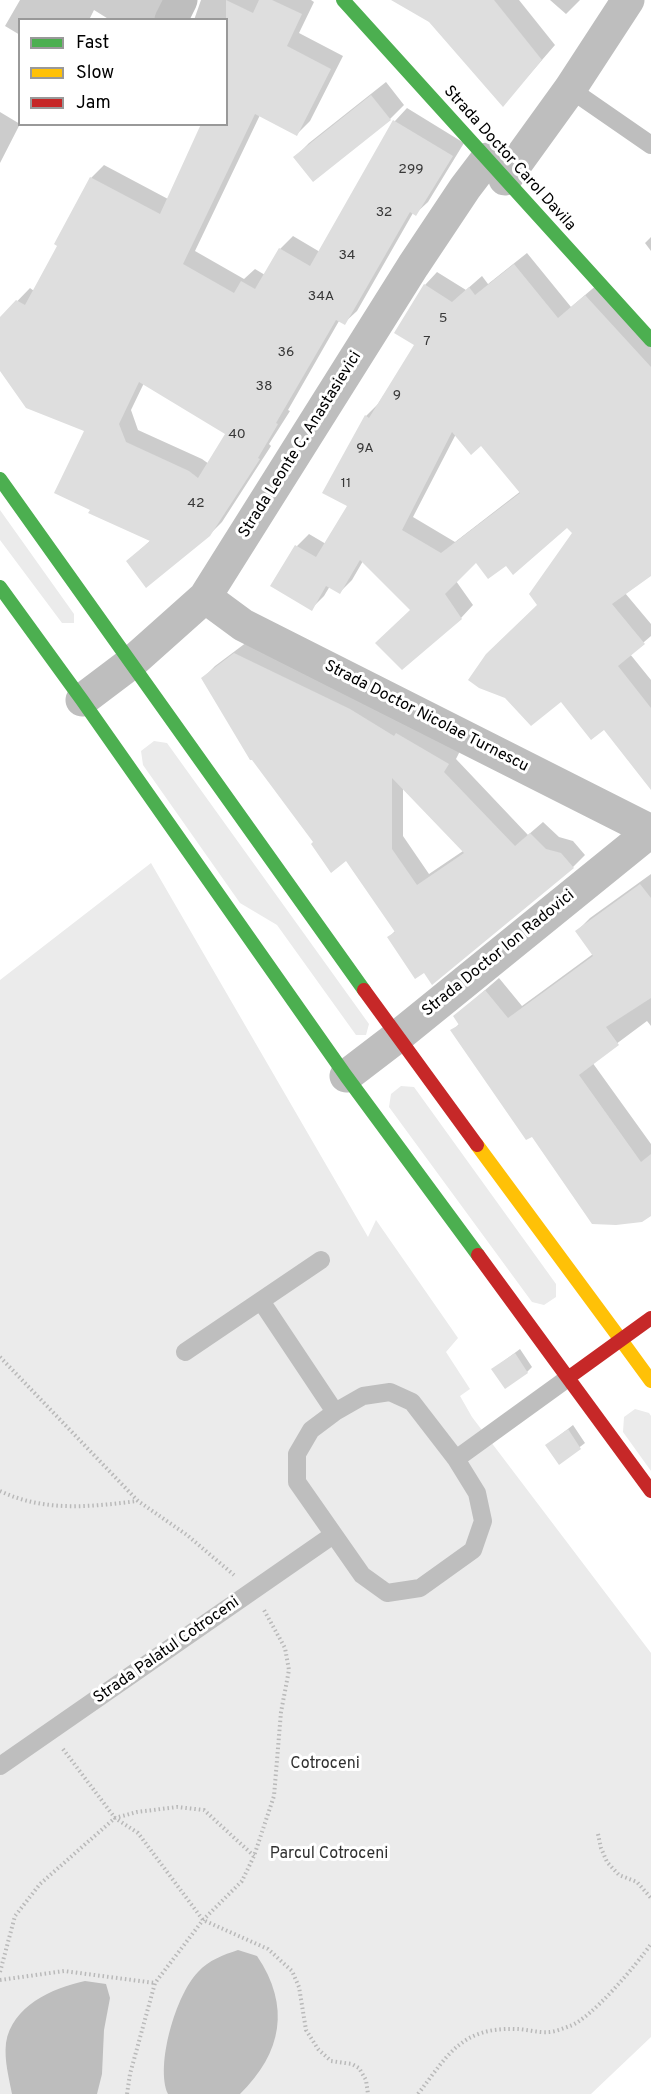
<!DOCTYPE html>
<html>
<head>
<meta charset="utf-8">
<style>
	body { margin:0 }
	#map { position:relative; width:651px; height:2094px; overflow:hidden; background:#fff; font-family:Overpass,sans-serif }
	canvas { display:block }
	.legend { position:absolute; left:18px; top:18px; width:210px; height:108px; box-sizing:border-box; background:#fff; border:2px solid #999; margin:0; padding:8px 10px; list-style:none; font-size:18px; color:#000 }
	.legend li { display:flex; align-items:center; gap:12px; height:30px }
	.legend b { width:30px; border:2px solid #999 }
</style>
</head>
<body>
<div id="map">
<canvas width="651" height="2094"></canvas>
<ul class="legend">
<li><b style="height:8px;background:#4caf50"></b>Fast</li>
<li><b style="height:8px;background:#ffc107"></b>Slow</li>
<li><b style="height:8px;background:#c62828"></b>Jam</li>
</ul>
</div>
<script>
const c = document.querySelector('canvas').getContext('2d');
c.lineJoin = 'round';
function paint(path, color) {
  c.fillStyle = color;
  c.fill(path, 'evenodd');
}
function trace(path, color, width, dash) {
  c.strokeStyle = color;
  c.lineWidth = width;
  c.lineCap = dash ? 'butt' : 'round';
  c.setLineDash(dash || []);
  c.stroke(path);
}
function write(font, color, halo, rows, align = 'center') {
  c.font = font + ' Overpass,sans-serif';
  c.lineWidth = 6;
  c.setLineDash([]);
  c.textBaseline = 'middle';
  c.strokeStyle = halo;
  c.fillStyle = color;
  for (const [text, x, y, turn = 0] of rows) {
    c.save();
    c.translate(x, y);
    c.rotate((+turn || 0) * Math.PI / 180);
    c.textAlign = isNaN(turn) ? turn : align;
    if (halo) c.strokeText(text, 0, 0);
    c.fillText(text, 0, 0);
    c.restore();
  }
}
paint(new Path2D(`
	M0,510L74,614V623H62L0,540Z
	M154,741L167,743L369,1024L366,1035H356L277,925L240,903L143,765L141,751Z
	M151,863L368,1237L376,1220L458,1338L446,1352L470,1389L460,1396L472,1417L651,1653V2037L591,2094H0V980Z
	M401,1086L414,1087L556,1284V1297L544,1305L532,1302L389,1107L391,1094Z
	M635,1409L649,1413L651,1416V1471L623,1432L624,1417Z`), '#ebebeb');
paint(new Path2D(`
	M238,1950L257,1956C291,2006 282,2053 240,2094H168C155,2066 176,1994 198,1972C209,1960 223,1955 238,1950Z
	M85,1981L106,1984L110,1998L104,2030L102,2074L97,2094H12C9,2078 4,2060 6,2043C12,2006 52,1988 85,1981Z`), '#bdbdbd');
paint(new Path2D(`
	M20,0H166L170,20H110L94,10L89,20H20V35L5,26Z
	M201,0H311L314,2L299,33L343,56L310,121L297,134L260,115L195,251L244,279L255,269L265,275L280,249L293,236L320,252L395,121L407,108L464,143L428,202L415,214L413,213L357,311L344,323L339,321L288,410L290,411L269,444L271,446L222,522L209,535L128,561L151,540L86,430L0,369V319L30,288L34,291L59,245L56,244L91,178L104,165L168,199L226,124V20H194ZM144,383L227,434L209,464L202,459L138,430L131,410Z
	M407,0H519L555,45L503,105L430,21Z
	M550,0H580L566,14Z
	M386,82L404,105L390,119L313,180L295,157L309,143Z
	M0,112L20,124L0,163Z
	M651,237V251L645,243Z
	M527,253L571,307L598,284L651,341V575L625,593L651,624V636L630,654L651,680V788L539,605L574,533L567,526L506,564L476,561L456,581L473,605L461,618L412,610L363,561L352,580L340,592L330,586L324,596L311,609L297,546L309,534L326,544L349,505L366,416L378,404L416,345L396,333L425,285L437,272L466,290L482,276L488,284ZM456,434L482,444L521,491L455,542L413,517Z
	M247,642L460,751L456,759L528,835L543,822L559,837L573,841L585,855L573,867L432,983L424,971L389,937L396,930L346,859L314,842L203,678L215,666ZM403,788L463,851L429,874L403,836Z
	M651,874V1026L647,1021L592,1062L651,1144V1214L532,1134L452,1031L460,1023L455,1016L499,978L522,1006L593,954L577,931L590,918Z
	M520,1349L532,1367L527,1372L493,1369Z
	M573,1425L585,1443L559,1463L547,1445Z`), '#0003');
paint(new Path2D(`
	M226,0L253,13L259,0H272L302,14L287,46L331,69L297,136L255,114L183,264L234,293L241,281L255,289L279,248L310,266L393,120L453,156L416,216L410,212L345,325L336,320L276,423L278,424L258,458L260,459L210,536L146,588L126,561L150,541L88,513L90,510L54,493L84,431L26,408L0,371V317L16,300L25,305L57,246L54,244L90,177L160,214L201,124H226ZM139,382L225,434L198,478L189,471L126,442L119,424Z
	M391,0H494L542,60L503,107L429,22Z
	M371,95L391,120L313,182L293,157Z
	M514,264L558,318L585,295L651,367V576L612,604L645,644L618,666L651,708V790L604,730L591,740L561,702L531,726L505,698L479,688L468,680L486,654L537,605L529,594L572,533L567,528L513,575L506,566L488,579L476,563L445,594L462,619L402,670L375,643L410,610L360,560L340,594L326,586L312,611L270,586L295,545L316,557L347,506L322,493L365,415L369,418L414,345L394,333L424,284L452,302L469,287L475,295ZM452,432L471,455L481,446L520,493L441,553L402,530Z
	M234,653L350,709L394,736L396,733L449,764L444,772L515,846L530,833L546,849L561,853L574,868L432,985L424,973L415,979L387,937L395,932L346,861L331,873L311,844L313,842L252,760H250L201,678ZM392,778L464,853L417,885L392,849Z
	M640,884L651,898V998L606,1027L619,1045L579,1075L641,1162L651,1154V1216L642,1222L616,1225L592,1224L532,1137L526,1140L450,1030L459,1025L453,1016L485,990L508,1018L593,956L575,931Z
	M515,1353L528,1373L505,1389L491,1369Z
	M568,1429L581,1449L559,1465L545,1445Z`), '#dedede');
trace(new Path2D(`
	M0,1357L138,1501L187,1535L234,1575
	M0,1491C44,1512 90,1507 137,1501
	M63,1749L115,1818L138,1833L203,1920L268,1949L292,1971L299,1987L306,2030L318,2049L331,2061L352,2064L359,2068L366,2080L368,2094
	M598,1834L601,1848L607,1862L619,1875L637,1882L651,1898
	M0,1972L15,1916L40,1884L115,1818L137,1812L177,1807L204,1810L254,1856
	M0,1980L64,1971L155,1983
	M127,2094L130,2074L155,1983L203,1920L242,1881L254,1856L274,1796L281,1712L289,1670L285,1648L264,1610
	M418,2094C448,2055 461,2027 516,2029C526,2029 538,2033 548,2032C555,2032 564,2028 570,2026C592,2018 637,1964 651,1944`), '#b9b9b9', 4, [1.5, 3]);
trace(new Path2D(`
	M570,89L651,145
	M261,1301L335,1412
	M185,1352L321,1260
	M390,1392L412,1402L456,1459L477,1493L483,1521L473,1550L420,1588L387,1593L362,1575L297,1482V1454L311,1430L335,1412L363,1396Z
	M456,1459L568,1378
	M0,1766L333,1535`), '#bebebe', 18);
trace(new Path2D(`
	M171,20L181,0
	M505,179L570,89L628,0
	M205,597L243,625L651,831L397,1037L346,1076
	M82,700L131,663L205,597L413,266L465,188L487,159`), '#bebebe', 33);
trace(new Path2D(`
	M343,0L651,340
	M0,479L364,990
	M0,587L82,700L346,1076L478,1255`), '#4caf50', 14);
trace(new Path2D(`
	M477,1145L621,1340
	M621,1340L651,1381`), '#ffc107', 14);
trace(new Path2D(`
	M364,990L477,1145
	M478,1255L568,1378L651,1318
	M568,1378L651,1491`), '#c62828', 14);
write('14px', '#383838', null, [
	["299",411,170],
	["32",384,213],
	["34",347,256],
	["34A",321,297],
	["5",443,319],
	["7",427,342],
	["36",286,353],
	["38",264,387],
	["9",397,396],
	["40",237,435],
	["9A",365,449],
	["11",346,484],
	["42",196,504]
]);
write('16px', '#000', '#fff', [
	["Strada Doctor Carol Davila",509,159,48],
	["Strada Leonte C. Anastasievici",301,445,-58],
	["Strada Doctor Nicolae Turnescu",426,717,27],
	["Strada Doctor Ion Radovici",499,954,-39],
	["Strada Palatul Cotroceni",167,1651,-35]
]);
write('16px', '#313131', '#fff', [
	["Cotroceni",325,1765],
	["Parcul Cotroceni",329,1855]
]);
</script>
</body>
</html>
